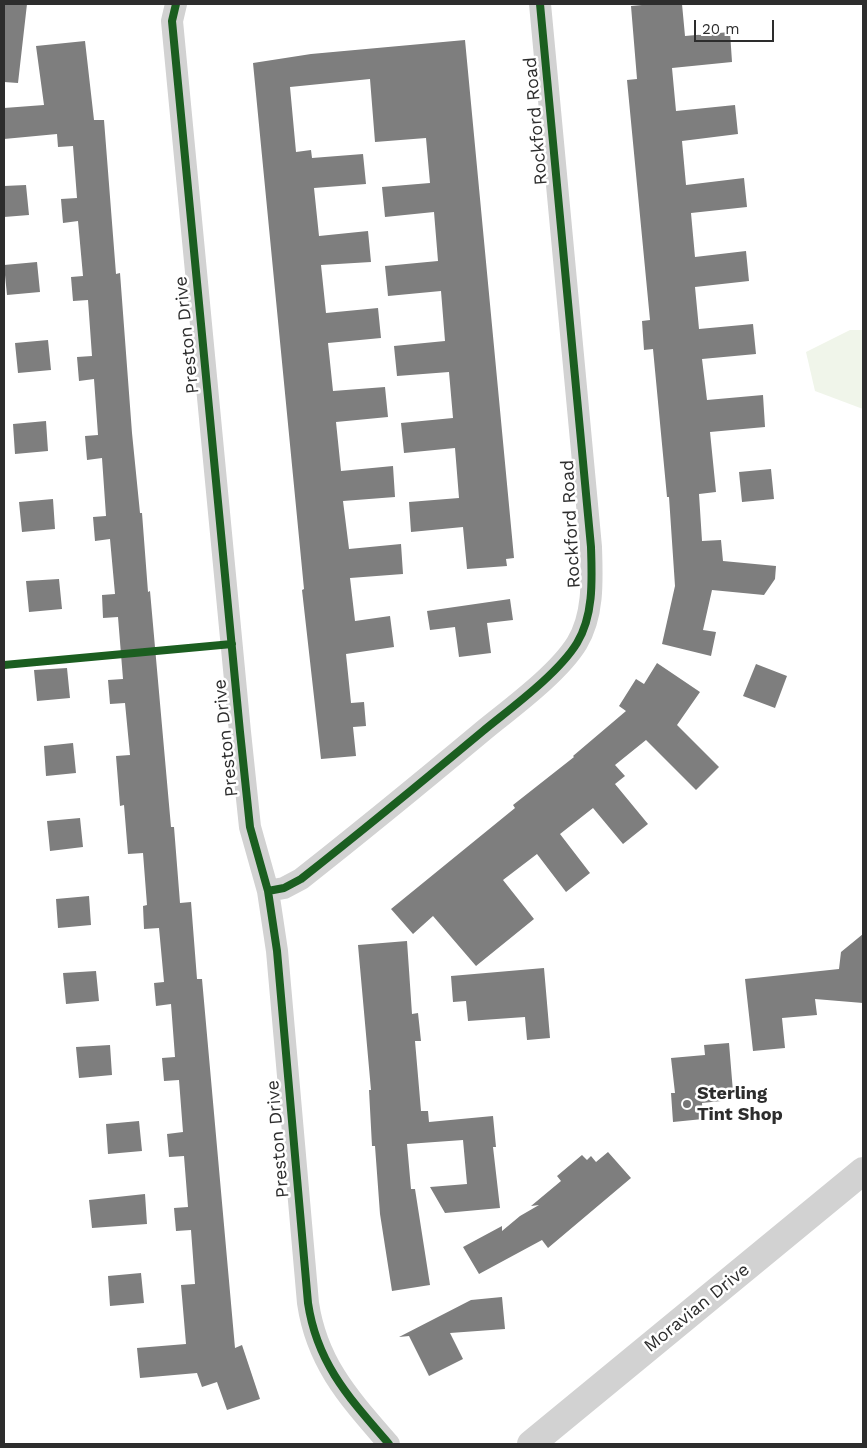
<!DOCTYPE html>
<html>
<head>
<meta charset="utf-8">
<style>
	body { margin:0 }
	#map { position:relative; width:867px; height:1448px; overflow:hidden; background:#fff; font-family:"Work Sans",sans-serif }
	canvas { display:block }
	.frame { position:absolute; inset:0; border:5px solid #2d2d2d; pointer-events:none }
	.scale { position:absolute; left:694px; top:20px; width:80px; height:22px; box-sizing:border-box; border:2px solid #2d2d2d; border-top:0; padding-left:6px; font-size:15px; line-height:18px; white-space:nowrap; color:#2d2d2d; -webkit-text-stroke:4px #fff; paint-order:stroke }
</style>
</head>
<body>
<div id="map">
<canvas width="867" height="1448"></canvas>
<div class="frame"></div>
<div class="scale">20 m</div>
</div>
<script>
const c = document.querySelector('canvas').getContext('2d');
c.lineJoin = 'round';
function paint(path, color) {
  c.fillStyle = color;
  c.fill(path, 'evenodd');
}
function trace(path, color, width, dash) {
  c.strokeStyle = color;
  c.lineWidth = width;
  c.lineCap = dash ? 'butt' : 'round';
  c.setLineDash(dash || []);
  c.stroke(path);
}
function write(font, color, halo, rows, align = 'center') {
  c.font = font + ' "Work Sans",sans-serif';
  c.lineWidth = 5;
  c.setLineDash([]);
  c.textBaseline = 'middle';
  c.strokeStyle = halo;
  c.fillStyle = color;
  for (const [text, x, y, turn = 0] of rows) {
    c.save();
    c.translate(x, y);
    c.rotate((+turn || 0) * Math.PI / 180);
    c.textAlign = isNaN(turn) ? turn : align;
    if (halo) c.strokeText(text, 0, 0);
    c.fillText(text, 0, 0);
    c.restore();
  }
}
paint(new Path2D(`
	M850,330H863V409L815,391L806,352Z`), '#f0f5ea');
paint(new Path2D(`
	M4,4H27L18,83L4,82Z
	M653,4H682L685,36L730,32L732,62L672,68L676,111L735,105L738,134L682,141L686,185L744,178L747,207L691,213L695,257L746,251L749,281L695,287L699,329L753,324L756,354L702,359L707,400L763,395L765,427L710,432L716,492L699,494L702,541L721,540L723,561L776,566L775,579L764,595L712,590L703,630L716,632L711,656L662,644L675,586L669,497H667L653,349L644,350L642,321L650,320L627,80L637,79L631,6Z
	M465,40L514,558L506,559L507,566L467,569L463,527L411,532L409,502L459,498L455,448L404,453L401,423L453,418L449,372L397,376L394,346L445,341L441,291L388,296L385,266L438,261L434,212L385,217L382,187L430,183L426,138L375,142L370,79L290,87L296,152L311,150L312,158L363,154L366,184L314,188L319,236L368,231L371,262L321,265L326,313L378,308L381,338L328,343L333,391L385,387L388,417L336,422L341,471L393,466L395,497L343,501L349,549L401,544L403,574L350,578L355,621L390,616L394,647L346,654L351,703L364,702L366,726L353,727L356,756L321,759L302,590L304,589L253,63L311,54Z
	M85,41L94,120H104L116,274L120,273L132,433L140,513H142L148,592L150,591L171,827H174L180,903L191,902L197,979H202L235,1348L242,1345L260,1399L227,1410L217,1382L202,1387L197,1373L140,1378L137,1348L186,1344L181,1285L195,1284L191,1230L176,1231L174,1208L188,1207L184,1156L169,1157L167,1134L183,1132L179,1080L164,1081L162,1058L175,1057L171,1004L156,1006L154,983L164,982L159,928L144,929L143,906L147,905L143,853L128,854L124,805L120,806L116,756L130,755L125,703L110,704L108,680L123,679L118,617L103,618L102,595L115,594L110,539L95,541L93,517L106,516L102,458L87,460L85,436L98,435L94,379L79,381L77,357L92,356L88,300L73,301L71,277L83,276L78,221L63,223L61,199L77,198L73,146L58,147L57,134L4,139V108L44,105L36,46Z
	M26,185L29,215L4,217V186Z
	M37,262L40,292L7,295L4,265Z
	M48,340L51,370L18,373L15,343Z
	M46,421L48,451L15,454L13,424Z
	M771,469L774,499L742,502L739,472Z
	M53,499L55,529L22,532L19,502Z
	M59,579L62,609L29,612L26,581Z
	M510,599L513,620L487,623L491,653L459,657L455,627L430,630L427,611Z
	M657,663L700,692L677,725L719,767L696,790L646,740L615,765L625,776L615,784L648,824L623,844L593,808L560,834L590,873L566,892L537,854L503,880L534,919L476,966L433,916L413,934L391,909L515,808L513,805L574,757L573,756L626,711L619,706L636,679L644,684Z
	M756,664L787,676L775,708L743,696Z
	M67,668L70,698L37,701L34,670Z
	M73,743L76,773L46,776L44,746Z
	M80,818L83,847L50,851L47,821Z
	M89,896L91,925L58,928L56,899Z
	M863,934V1003L815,999L817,1015L782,1018L785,1048L753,1051L745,979L839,969L841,952Z
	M407,941L412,1014L418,1013L421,1041H415L421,1111H428L429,1122L493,1116L496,1147H493L500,1208L445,1213L430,1187L467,1184L463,1140L407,1144L411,1189H415L430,1285L392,1291L380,1214L375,1146H372L369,1090H371L358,945Z
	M544,968L550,1038L527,1040L525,1017L468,1021L466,1001L453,1002L451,976Z
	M96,971L99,1001L66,1004L63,973Z
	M729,1043L733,1092L720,1093L721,1101L702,1103L703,1119L673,1122L671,1093H675L671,1058L705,1055L704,1045Z
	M110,1045L112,1075L79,1078L76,1047Z
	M139,1121L142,1151L108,1154L106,1124Z
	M608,1152L631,1178L548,1248L542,1240L479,1274L463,1247L502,1226V1231L520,1216L539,1205L531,1206L561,1181L557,1176L582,1155L587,1160L591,1156L596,1162Z
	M145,1194L147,1224L92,1228L89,1200Z
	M141,1273L144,1303L110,1306L108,1276Z
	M502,1297L505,1329L450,1333L463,1359L429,1376L409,1336L399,1337L471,1300Z`), '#7e7e7e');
trace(new Path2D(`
	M176,4L172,21L240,732L250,827L268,891L277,951L308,1303C317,1364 350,1399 389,1444
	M268,891L284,888L301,879C362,831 423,781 483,731C511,708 558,674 577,643C594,615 592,579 591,547L540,4`), '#d2d2d2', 22);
trace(new Path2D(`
	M531,1444L863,1171`), '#d2d2d2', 28);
trace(new Path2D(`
	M176,4L172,21L240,732L250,827L268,891L277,951L308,1303C317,1364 350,1399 389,1444
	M4,665L232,644
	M268,891L284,888L301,879C362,831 423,781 483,731C511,708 558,674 577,643C594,615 592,579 591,547L540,4`), '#1b5e20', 8);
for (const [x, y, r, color] of [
	[687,1104,5,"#767676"]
]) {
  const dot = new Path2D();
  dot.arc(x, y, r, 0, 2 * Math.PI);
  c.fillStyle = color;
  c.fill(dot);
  trace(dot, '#fff', 2);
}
write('18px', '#2d2d2d', '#fff', [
	["Rockford Road",536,121,-95],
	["Preston Drive",187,335,-96],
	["Rockford Road",571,524,-93],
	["Preston Drive",226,738,-96],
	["Preston Drive",278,1139,-95],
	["Moravian Drive",697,1308,-39]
]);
write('bold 18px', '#2d2d2d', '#fff', [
	["Sterling",697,1094],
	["Tint Shop",697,1115]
], 'left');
</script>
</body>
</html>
